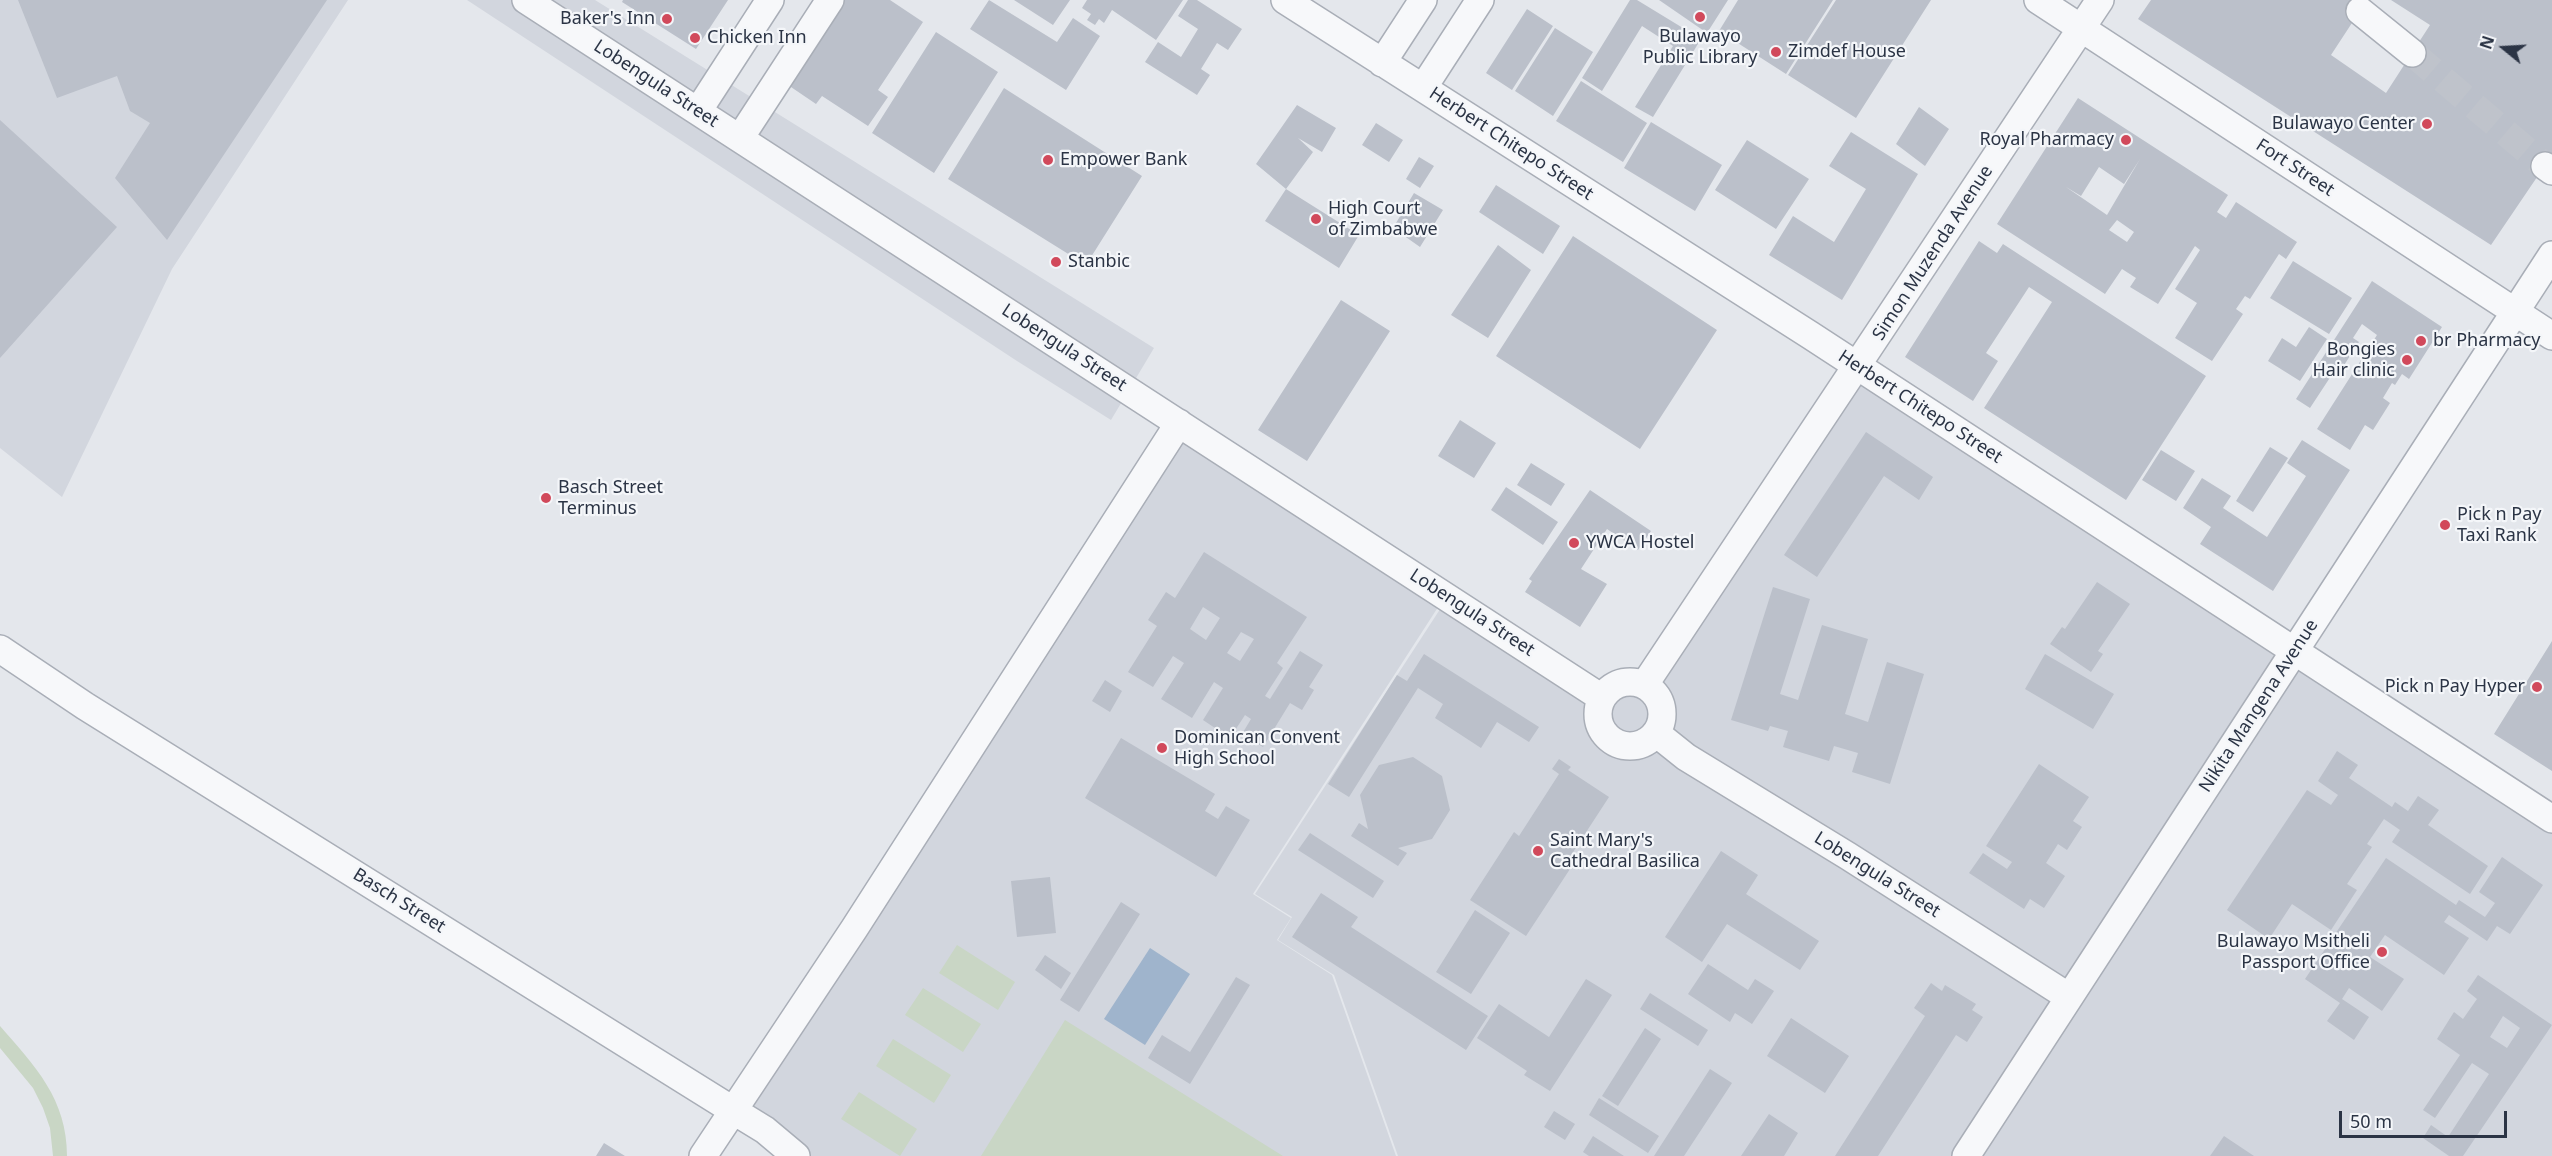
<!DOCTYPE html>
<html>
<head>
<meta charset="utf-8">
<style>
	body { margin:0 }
	#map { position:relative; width:2552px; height:1156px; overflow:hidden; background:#e4e7ec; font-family:"Noto Sans",sans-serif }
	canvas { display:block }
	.north { position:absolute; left:2474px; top:18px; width:60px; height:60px; -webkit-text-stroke:4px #f4f6f9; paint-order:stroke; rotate:288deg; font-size:16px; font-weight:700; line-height:24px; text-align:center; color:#2b3445 }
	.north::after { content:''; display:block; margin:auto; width:21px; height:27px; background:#2b3445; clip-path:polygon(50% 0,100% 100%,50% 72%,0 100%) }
	.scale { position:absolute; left:2339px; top:1111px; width:168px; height:27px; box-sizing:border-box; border:3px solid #2b3445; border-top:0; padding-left:8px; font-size:18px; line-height:21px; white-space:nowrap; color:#2b3445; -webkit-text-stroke:4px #f4f6f9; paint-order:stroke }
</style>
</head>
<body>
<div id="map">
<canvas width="2552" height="1156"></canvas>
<div class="north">N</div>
<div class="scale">50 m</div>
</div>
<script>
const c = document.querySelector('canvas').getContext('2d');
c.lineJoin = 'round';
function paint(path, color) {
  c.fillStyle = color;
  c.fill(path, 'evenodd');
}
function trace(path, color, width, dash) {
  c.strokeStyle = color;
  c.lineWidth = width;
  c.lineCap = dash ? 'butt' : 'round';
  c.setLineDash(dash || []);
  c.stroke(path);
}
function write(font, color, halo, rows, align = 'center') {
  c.font = font + ' "Noto Sans",sans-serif';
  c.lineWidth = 4.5;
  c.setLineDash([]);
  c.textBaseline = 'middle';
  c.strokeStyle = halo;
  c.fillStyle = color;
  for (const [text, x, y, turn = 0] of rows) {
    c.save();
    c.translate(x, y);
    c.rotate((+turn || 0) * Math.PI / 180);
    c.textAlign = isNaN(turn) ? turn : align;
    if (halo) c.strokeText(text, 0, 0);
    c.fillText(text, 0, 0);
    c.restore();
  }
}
paint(new Path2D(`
	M0,0H348L172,269L62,497L0,448Z
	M467,0H595L1154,348L1111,420L1017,361Z
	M1862,368L2552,825V1156H1398L1334,975L1278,940L1292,917L1255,894L1446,600L1612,690L1622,685L1633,684Z
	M1181,430L1442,601L1253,894L1291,918L1277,940L1332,975L1396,1156H802L744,1108Z`), '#d2d6de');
paint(new Path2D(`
	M957,945L1015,982L998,1010L939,973Z
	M923,988L981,1024L963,1052L905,1015Z
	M1065,1020L1283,1156H981Z
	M0,1026C35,1066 67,1099 67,1156H53L50,1128L43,1108L33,1088L0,1048Z
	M893,1039L951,1075L934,1103L876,1066Z
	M859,1092L917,1129L900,1156L841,1119Z`), '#c9d6c5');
paint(new Path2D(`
	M1150,948L1190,974L1145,1045L1104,1019Z`), '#9fb4cc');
paint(new Path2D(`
	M18,0H327L167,240L115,178L150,123L130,111L117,76L57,98Z
	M623,0H728L696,49L622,2Z
	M844,0H890L923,22L878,90L888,97L868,126L822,96L816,104L788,85Z
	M989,0L1057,42L1073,18L1100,36L1066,90L970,29Z
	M1014,0H1070L1053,25Z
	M1087,0H1183L1156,40L1112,10L1104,23L1099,19L1095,25L1087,20L1091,14L1082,8Z
	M1188,0H1197L1242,29L1228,50L1217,43L1201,69L1210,75L1197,95L1145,62L1158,42L1181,57L1198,29L1178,16Z
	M1630,0H1637L1701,39L1653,117L1635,107L1673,46L1642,26L1602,91L1582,78Z
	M1659,0H1728L1707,33Z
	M1738,0H1833L1786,74L1719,31Z
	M1836,0H1931L1856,118L1788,75Z
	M2151,0H2367L2331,55L2386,93L2430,25L2391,0H2552V155L2491,245L2138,19Z
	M1527,9L1553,26L1512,90L1486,73Z
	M1555,28L1593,52L1553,116L1515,91Z
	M936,32L998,72L934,173L872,133Z
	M1581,81L1647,123L1623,162L1556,121Z
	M1004,88L1142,176L1086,265L948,179Z
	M2078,98L2228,195L2217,212L2226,218L2236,202L2297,242L2286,259L2279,254L2250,299L2245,296L2236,309L2243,314L2212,361L2175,338L2197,303L2175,289L2200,250L2195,246L2158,304L2130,287L2136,278L2122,269L2105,294L1997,224ZM2140,159L2107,215L2066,187L2081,196L2099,167L2124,184ZM2117,220L2134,232L2127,242L2109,230Z
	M1297,105L1336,128L1322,152L1298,138L1313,152L1286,189L1256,164Z
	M1919,107L1949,129L1925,166L1896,144Z
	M0,120L117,227L0,358Z
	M1651,122L1722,165L1695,211L1624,168Z
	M1376,123L1403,140L1389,162L1362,145Z
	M1851,132L1918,174L1842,300L1769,255L1793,216L1834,242L1866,189L1829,166Z
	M1747,140L1809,179L1776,229L1715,190Z
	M1419,157L1434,166L1420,188L1406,179Z
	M1496,185L1560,226L1543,254L1479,212Z
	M1286,189L1359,235L1339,268L1265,221Z
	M1414,193L1443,210L1420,247L1393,228Z
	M1573,236L1717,330L1640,449L1496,356Z
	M1979,241L1997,253L2003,244L2206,376L2126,500L1984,408L2052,302L2029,287L1986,353L1998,361L1973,401L1905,357Z
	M1498,245L1531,270L1488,338L1451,315Z
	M2293,261L2352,298L2329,334L2270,298Z
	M2372,281L2442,327L2409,379L2402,374L2395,385L2392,383L2383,398L2390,403L2373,430L2365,425L2350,450L2317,429L2377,335L2362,324L2353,338L2359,342L2337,376L2333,373L2310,408L2296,399Z
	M1341,300L1390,331L1307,461L1258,430Z
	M2309,327L2327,339L2300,381L2268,361L2282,338L2296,347Z
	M1460,420L1496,443L1474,478L1438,456Z
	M1866,432L1933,477L1919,500L1884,476L1817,577L1784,555Z
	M2302,440L2350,470L2273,591L2200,544L2211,527L2183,508L2202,478L2231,496L2223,508L2267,537L2306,476L2287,463Z
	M2270,447L2288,458L2253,512L2236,501Z
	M2161,450L2195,471L2176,501L2142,480Z
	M1531,463L1565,484L1551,506L1517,485Z
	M1506,487L1558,522L1543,545L1491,510Z
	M1590,490L1651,531L1638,550L1607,529L1581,569L1607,584L1580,627L1525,592L1532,581L1529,579Z
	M1204,552L1307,617L1277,663L1283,668L1265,696L1270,699L1300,651L1323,665L1309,687L1314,690L1302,710L1290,703L1263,747L1242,734L1251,719L1245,715L1230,738L1203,720L1223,688L1214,682L1192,718L1161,699L1184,663L1173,656L1153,687L1128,672L1157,626L1148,620L1166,592L1175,598ZM1203,607L1220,618L1206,640L1190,629ZM1241,632L1254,639L1240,661L1227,653Z
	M2097,582L2130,604L2098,651L2103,654L2091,672L2050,644L2062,627L2065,629Z
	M1773,587L1810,599L1780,694L1798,700L1822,625L1868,639L1845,714L1868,722L1887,662L1924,674L1890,784L1852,772L1858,753L1834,746L1829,761L1783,747L1788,731L1770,726L1768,731L1731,720Z
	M2552,641V771L2494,734Z
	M1424,654L1539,727L1529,742L1497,722L1481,748L1435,718L1443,704L1418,688L1349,797L1328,784L1397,675L1407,681Z
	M2045,654L2114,694L2093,729L2025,689Z
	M1105,680L1122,691L1110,712L1092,701Z
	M1121,738L1215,794L1205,811L1218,819L1226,806L1250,820L1216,877L1085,798Z
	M2337,751L2358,765L2349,778L2392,807L2395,802L2408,811L2418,796L2439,810L2428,825L2488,866L2470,894L2392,842L2400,830L2384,819L2367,844L2372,847L2347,884L2357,890L2331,930L2292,904L2269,939L2227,910L2307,790L2331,805L2338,795L2318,781Z
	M1413,757L1442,776L1450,810L1432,839L1398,848L1407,853L1398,866L1351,836L1359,823L1368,829L1360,795L1379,765Z
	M1559,759L1571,767L1568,770L1609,797L1564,866L1570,869L1526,936L1470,900L1514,832L1519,836L1559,774L1552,769Z
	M2039,764L2089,797L2073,821L2082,827L2067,850L2058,844L2046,863L2065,876L2044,908L2030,899L2024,909L1969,873L1983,853L2007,869L2012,862L1986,846Z
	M1310,833L1384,881L1373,898L1298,850Z
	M1721,851L1758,875L1746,894L1819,941L1800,970L1727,924L1702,962L1665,937Z
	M2502,857L2543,885L2510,934L2497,926L2487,941L2449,915L2444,922L2469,938L2444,975L2385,935L2370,957L2404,979L2382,1011L2349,988L2342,999L2369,1017L2354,1040L2327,1021L2340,1003L2305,979L2386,858L2456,905L2459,900L2485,917L2495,903L2479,892Z
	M1050,877L1056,933L1017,937L1011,881Z
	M1321,893L1358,917L1351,927L1488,1016L1466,1050L1292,937Z
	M1121,902L1140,914L1079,1012L1060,1000Z
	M1475,910L1510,933L1471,994L1436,972Z
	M1045,955L1071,973L1061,989L1035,970Z
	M1708,964L1748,990L1755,979L1774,991L1752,1024L1735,1013L1730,1022L1688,994Z
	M2478,975L2552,1025L2463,1156H2449L2423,1138L2431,1125L2448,1137L2489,1074L2472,1063L2435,1118L2423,1110L2460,1055L2437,1039L2454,1012L2463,1019L2477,999L2467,991ZM2503,1016L2520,1028L2507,1048L2490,1037Z
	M1236,977L1250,985L1190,1084L1148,1058L1162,1035L1190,1052Z
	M1586,979L1612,995L1550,1091L1524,1075L1527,1071L1477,1038L1499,1004L1549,1037Z
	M1931,983L1942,991L1945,985L1976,1004L1972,1010L1983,1017L1967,1042L1956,1035L1878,1156H1835L1925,1016L1914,1008Z
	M1650,993L1708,1030L1698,1046L1640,1009Z
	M1791,1018L1849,1056L1825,1093L1767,1056Z
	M1645,1028L1661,1039L1618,1106L1602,1096Z
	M1710,1069L1732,1083L1684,1156H1654Z
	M1599,1098L1659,1136L1648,1153L1589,1115Z
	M1554,1111L1575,1124L1565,1140L1544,1127Z
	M1769,1114L1798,1133L1784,1156H1741Z
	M1593,1136L1624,1156H1589L1583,1152Z
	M2224,1136L2254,1156H2210Z
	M604,1143L625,1156H596Z`), '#bbc0ca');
trace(new Path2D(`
	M2412,53L2545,166`), '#bfc3cb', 27, [27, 14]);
const minor = new Path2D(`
	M526,0L1602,698
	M1285,0L1810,335L2552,819
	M2038,0L2552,336
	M2360,11L2412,53
	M1382,63L1423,0
	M1423,88L1480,0
	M698,111L770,0
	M740,138L830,0
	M2545,166L2552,171
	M0,649L85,706L734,1111L765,1130L796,1156
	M1598 714a32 32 0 1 1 64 0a32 32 0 1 1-64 0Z
	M1645,684L2100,0
	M1656,733L1686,757L1848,856L2069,997
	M703,1156L854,929L1179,423
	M1966,1156L2552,255`);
trace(minor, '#a9aeb7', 30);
trace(minor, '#f7f8fa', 27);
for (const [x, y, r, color] of [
	[1700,17,6,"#d1495b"],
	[667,19,6,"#d1495b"],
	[695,38,6,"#d1495b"],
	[1776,52,6,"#d1495b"],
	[2427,124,6,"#d1495b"],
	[2126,140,6,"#d1495b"],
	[1048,160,6,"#d1495b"],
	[1316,219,6,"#d1495b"],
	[1056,262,6,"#d1495b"],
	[2421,341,6,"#d1495b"],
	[2407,360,6,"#d1495b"],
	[546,498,6,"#d1495b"],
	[2445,525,6,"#d1495b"],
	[1574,543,6,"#d1495b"],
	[2537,687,6,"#d1495b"],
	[1162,748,6,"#d1495b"],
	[1538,851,6,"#d1495b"],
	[2382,952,6,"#d1495b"]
]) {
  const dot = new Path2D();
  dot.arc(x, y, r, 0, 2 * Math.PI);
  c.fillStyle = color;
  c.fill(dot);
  trace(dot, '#f4f6f9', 2);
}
write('18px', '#2b3445', '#f4f6f9', [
	["Baker's Inn",655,19,"right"],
	["Bulawayo",1700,37,"center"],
	["Public Library",1700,58,"center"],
	["Chicken Inn",707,38],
	["Zimdef House",1788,52],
	["Bulawayo Center",2415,124,"right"],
	["Royal Pharmacy",2114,140,"right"],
	["Empower Bank",1060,160],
	["High Court",1328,209],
	["of Zimbabwe",1328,230],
	["Stanbic",1068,262],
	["br Pharmacy",2433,341],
	["Bongies",2395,350,"right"],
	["Hair clinic",2395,371,"right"],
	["Basch Street",558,488],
	["Terminus",558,509],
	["Pick n Pay",2457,515],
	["Taxi Rank",2457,536],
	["YWCA Hostel",1586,543],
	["Pick n Pay Hyper",2525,687,"right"],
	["Dominican Convent",1174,738],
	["High School",1174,759],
	["Saint Mary's",1550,841],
	["Cathedral Basilica",1550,862],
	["Bulawayo Msitheli",2370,942,"right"],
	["Passport Office",2370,963,"right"]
], 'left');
write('18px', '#2b3445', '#f4f6f9', [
	["Lobengula Street",656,84,33],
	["Herbert Chitepo Street",1511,144,33],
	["Fort Street",2295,168,33],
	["Simon Muzenda Avenue",1933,253,-57],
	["Lobengula Street",1064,348,33],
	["Herbert Chitepo Street",1920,407,33],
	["Lobengula Street",1472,613,33],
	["Nikita Mangena Avenue",2259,706,-57],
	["Lobengula Street",1877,875,32],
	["Basch Street",399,901,32]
]);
</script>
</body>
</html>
